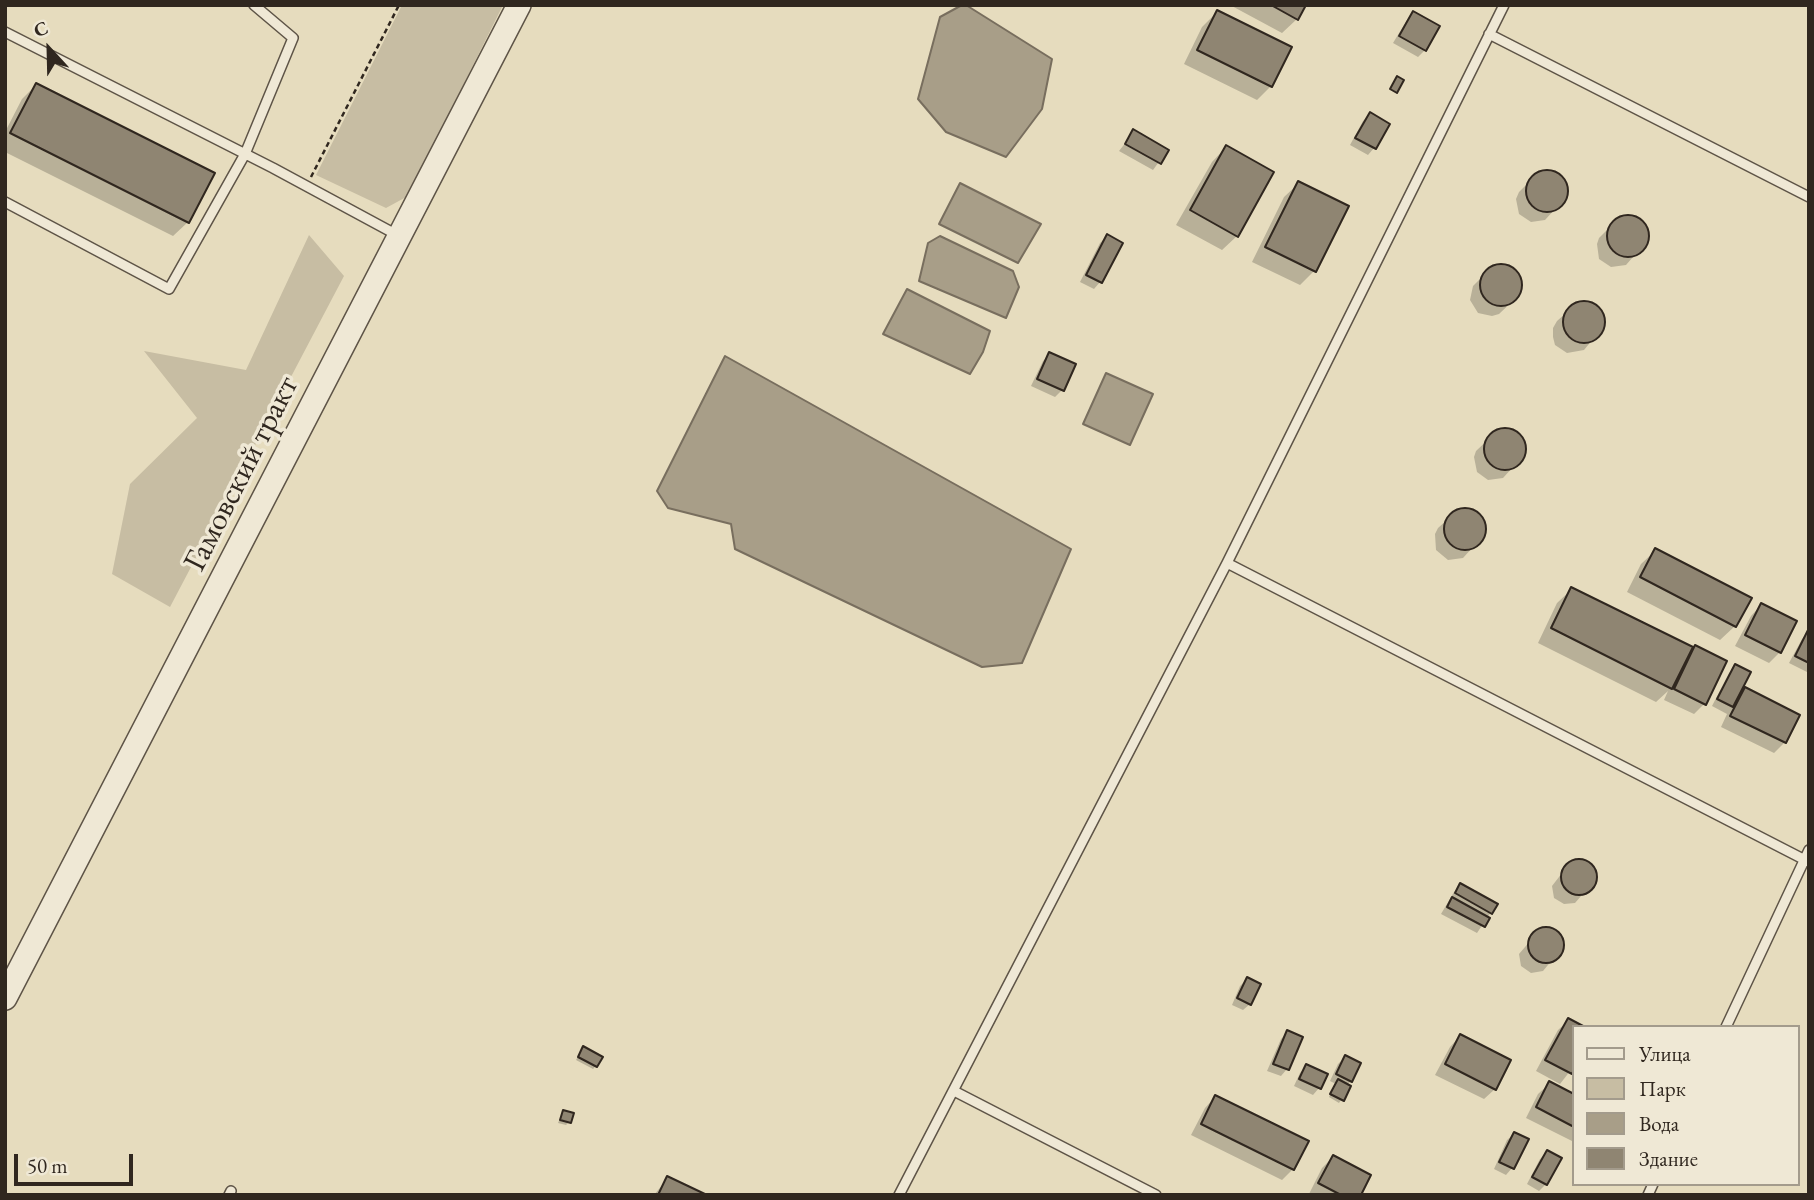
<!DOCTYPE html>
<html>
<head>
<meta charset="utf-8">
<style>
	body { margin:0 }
	#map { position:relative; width:1814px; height:1200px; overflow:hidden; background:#e6dcbe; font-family:"EB Garamond",serif }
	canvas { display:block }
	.frame { position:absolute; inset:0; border:7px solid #30271f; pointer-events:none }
	.legend { position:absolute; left:1572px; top:1025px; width:228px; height:161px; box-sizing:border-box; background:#efe8d5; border:2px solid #a39b8c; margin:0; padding:9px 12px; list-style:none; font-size:21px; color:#30271f }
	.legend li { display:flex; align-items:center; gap:14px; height:35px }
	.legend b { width:35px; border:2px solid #a39b8c }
	.north { position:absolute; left:14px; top:14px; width:70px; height:70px; -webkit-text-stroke:5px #efe8d5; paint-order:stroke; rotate:338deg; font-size:19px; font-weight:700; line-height:28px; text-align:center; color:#30271f }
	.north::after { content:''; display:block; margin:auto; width:24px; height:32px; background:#30271f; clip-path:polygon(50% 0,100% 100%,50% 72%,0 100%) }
	.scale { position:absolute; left:14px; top:1154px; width:119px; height:32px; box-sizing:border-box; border:4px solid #30271f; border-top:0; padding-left:9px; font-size:21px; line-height:24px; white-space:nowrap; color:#30271f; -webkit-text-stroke:5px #efe8d5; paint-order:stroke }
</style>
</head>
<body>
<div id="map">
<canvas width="1814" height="1200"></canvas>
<div class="frame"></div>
<ul class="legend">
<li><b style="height:9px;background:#efe8d5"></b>Улица</li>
<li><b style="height:19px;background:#c7bda3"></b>Парк</li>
<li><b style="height:19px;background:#a89e88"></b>Вода</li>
<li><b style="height:19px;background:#8f8572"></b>Здание</li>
</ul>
<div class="north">С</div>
<div class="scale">50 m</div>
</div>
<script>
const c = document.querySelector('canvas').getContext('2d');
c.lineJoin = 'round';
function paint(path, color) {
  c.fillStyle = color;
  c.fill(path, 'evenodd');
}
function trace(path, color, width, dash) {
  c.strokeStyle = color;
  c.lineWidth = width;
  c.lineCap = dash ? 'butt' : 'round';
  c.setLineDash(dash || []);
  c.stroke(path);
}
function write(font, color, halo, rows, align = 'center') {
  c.font = font + ' "EB Garamond",serif';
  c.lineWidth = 7;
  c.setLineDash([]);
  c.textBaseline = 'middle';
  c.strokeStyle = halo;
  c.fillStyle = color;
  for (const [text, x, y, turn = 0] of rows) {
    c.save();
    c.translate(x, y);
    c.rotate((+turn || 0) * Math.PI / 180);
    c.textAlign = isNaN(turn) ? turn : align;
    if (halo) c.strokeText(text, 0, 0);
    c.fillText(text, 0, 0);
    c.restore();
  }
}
paint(new Path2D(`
	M402,5H503L408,196L386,208L316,175Z
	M309,235L344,276L170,607L112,574L130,484L197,418L144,351L246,370Z`), '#c7bda3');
const water = new Path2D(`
	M962,5H966L1052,59L1042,109L1006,157L946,132L918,99L940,17Z
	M960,183L1041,224L1018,263L939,224Z
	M940,236L1013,271L1019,287L1006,318L919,281L928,243Z
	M907,289L990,331L983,352L970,374L883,334Z
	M725,356L1071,549L1022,663L982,667L735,549L731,524L668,508L657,491Z
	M1106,373L1153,394L1130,445L1083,424Z`);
paint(water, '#a89e88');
trace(water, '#786e5e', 2);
paint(new Path2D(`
	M1230,5H1304L1297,19L1282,33Z
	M1217,12L1271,86L1257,100L1184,64L1202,27Z
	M1414,13L1425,50L1418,57L1393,43L1407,20Z
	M36,85L188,222L173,236L5,152V132L22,99Z
	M1370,114L1374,148L1368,155L1350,145L1363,121Z
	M1134,132L1167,151L1153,170L1119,151Z
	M1226,147L1237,236L1222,250L1176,225L1212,162Z
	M1545,171L1554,172L1565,182L1566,197L1545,220L1531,222L1519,214L1516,199L1519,192L1530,181Z
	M1299,183L1314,271L1300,285L1252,262L1284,197Z
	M1632,217L1644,226L1647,232L1646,242L1626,265L1611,267L1599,259L1597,244L1599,238L1618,219Z
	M1107,236L1100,282L1094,289L1080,282L1100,243Z
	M1498,266L1512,269L1520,281L1518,296L1499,314L1492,316L1478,313L1470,300L1473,286L1491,268Z
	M1576,304H1591L1601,314L1602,328L1584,350L1567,353L1555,345L1553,337V328L1557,321Z
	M1050,354L1074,365L1062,390L1055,397L1031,386L1043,361Z
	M1509,430L1521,439L1525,448L1524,455L1503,478L1488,480L1477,472L1474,457L1476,451L1495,433Z
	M1457,511H1472L1483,520L1484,535L1463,558L1448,560L1436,550L1435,534L1438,528Z
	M1656,550L1735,626L1720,640L1627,592L1641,564Z
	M1572,589L1688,655L1695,647L1704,704L1694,714L1664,700L1668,691L1656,702L1538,643L1557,603Z
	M1761,605L1780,652L1769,663L1735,646L1751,616Z
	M1809,632V673L1789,663L1802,639Z
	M1736,666L1737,698L1745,689L1785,742L1774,753L1721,727L1727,714L1712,706L1729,673Z
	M1583,862L1592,869L1595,880L1575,903L1564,904L1554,898L1552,886L1569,864Z
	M1461,885L1491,912L1477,933L1441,914L1454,892Z
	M1550,930L1560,936L1562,948L1543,971L1531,973L1521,966L1519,954L1537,933Z
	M1247,979L1250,1004L1243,1010L1232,1005L1240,986Z
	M1569,1020L1574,1027V1066L1560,1084L1536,1071L1558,1030Z
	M1288,1032L1287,1069L1281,1076L1267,1071L1281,1039Z
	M1460,1036L1495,1089L1484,1099L1435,1075L1450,1047Z
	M583,1048L596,1066L593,1069L576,1060Z
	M1345,1057L1351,1081L1346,1086L1349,1087L1339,1103L1329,1097L1336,1084L1330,1081L1338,1064Z
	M1306,1066L1319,1088L1313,1095L1294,1086L1300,1073Z
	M1549,1084L1574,1096V1142L1526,1118L1538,1094Z
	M1215,1097L1293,1169L1282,1180L1191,1135L1205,1108Z
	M563,1112L569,1122L566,1125L558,1123Z
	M1514,1134L1512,1168L1506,1175L1494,1169L1507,1140Z
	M1547,1152L1546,1184L1539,1191L1527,1184L1540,1159Z
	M1333,1157L1359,1195L1309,1194L1322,1168Z
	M668,1178L703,1195H654Z`), '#0003');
const building = new Path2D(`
	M1271,5H1306L1298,20Z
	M1217,10L1292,47L1272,87L1197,50Z
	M1413,11L1440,26L1426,51L1399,36Z
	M1397,76L1404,80L1397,93L1390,89Z
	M36,83L215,173L189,223L10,133Z
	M1370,112L1390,124L1376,149L1355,138Z
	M1133,129L1169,150L1161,164L1125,144Z
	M1226,145L1274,172L1238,237L1190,210Z
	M1526 191a21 21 0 1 1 42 0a21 21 0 1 1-42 0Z
	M1298,181L1349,206L1316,272L1265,247Z
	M1607 236a21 21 0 1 1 42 0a21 21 0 1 1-42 0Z
	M1107,234L1123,243L1102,283L1086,275Z
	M1480 285a21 21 0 1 1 42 0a21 21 0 1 1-42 0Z
	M1563 322a21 21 0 1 1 42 0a21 21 0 1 1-42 0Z
	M1049,352L1076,364L1064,391L1037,379Z
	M1484 449a21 21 0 1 1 42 0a21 21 0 1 1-42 0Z
	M1444 529a21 21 0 1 1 42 0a21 21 0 1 1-42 0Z
	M1655,548L1752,598L1736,627L1640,577Z
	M1571,587L1693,647L1672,689L1551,628Z
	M1761,603L1797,621L1781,653L1745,635Z
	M1808,630H1809V663L1795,656Z
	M1695,645L1727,661L1706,705L1674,689Z
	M1735,664L1751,672L1733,707L1717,699Z
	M1745,687L1800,715L1786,743L1730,716Z
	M1561 877a18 18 0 1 1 36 0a18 18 0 1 1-36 0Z
	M1460,883L1498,904L1492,914L1455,893Z
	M1452,897L1490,918L1485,927L1447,907Z
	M1528 945a18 18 0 1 1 36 0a18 18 0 1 1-36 0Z
	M1247,977L1261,984L1251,1005L1237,998Z
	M1568,1018L1585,1027H1574V1069L1572,1074L1545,1060Z
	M1287,1030L1303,1037L1289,1070L1273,1064Z
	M1460,1034L1511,1060L1496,1090L1445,1064Z
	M583,1046L603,1057L597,1067L578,1057Z
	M1345,1055L1361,1063L1352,1082L1336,1074Z
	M1306,1064L1328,1074L1321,1089L1299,1079Z
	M1338,1079L1351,1086L1344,1101L1330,1094Z
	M1549,1081L1574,1094V1127L1536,1107Z
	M1215,1095L1309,1141L1294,1170L1201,1124Z
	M563,1110L574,1113L571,1123L560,1120Z
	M1514,1132L1529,1139L1514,1169L1499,1162Z
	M1547,1150L1562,1158L1547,1185L1532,1177Z
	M1333,1155L1371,1175L1361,1195H1341L1318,1183Z
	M667,1176L707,1195H658Z`);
paint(building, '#8f8572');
trace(building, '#30271f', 2);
const service = new Path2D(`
	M5,32L273,168L399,236
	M1489,34L1809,197
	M5,202L169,289L245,154L293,38L254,5
	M1227,563L1809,862
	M1726,1027L1809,850
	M954,1091L1156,1195
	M229,1195L231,1191
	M899,1195L1227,563L1504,5
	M1648,1195L1653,1184`);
const tertiary = new Path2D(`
	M5,998L519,5`);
trace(service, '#5e5447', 12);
trace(tertiary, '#5e5447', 26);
trace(new Path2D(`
	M311,177L399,5`), '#30271f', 2.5, [5, 3.5]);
trace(service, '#efe8d5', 9);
trace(tertiary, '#efe8d5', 23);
write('32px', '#30271f', '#efe8d5', [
	["Гамовский тракт",242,474,-63]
]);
</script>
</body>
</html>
